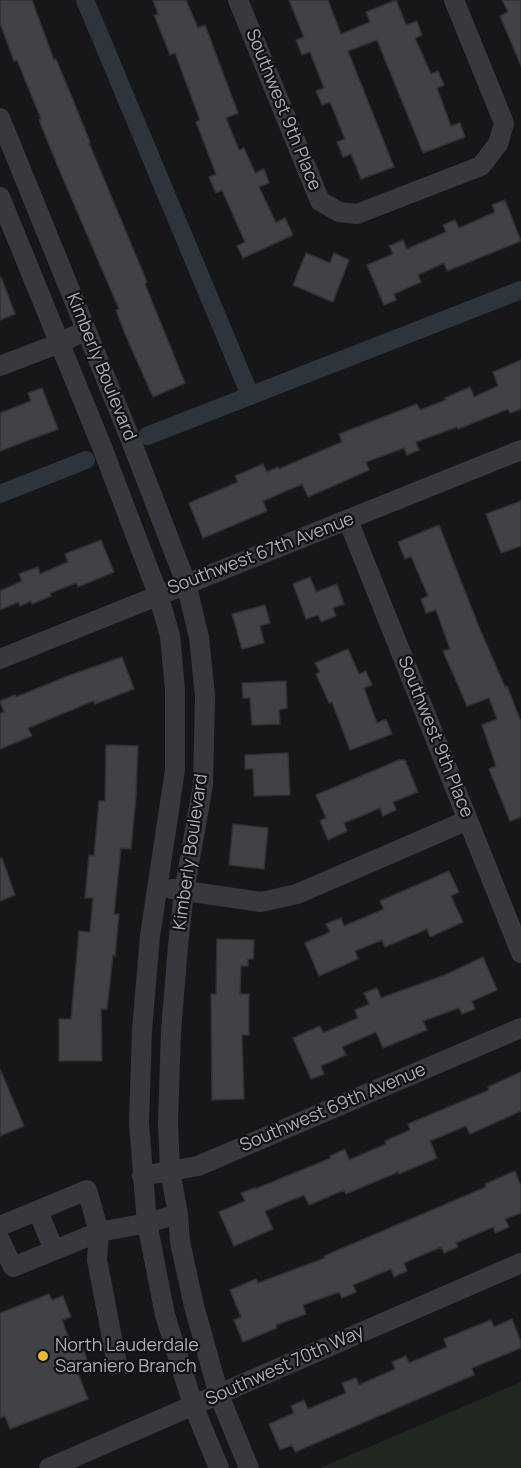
<!DOCTYPE html>
<html>
<head>
<meta charset="utf-8">
<style>
	body { margin:0 }
	canvas { display:block; background:#171719 }
</style>
</head>
<body>
<canvas width="521" height="1468"></canvas>
<script>
const c = document.querySelector('canvas').getContext('2d');
c.lineJoin = 'round';
function paint(path, color) {
  c.fillStyle = color;
  c.fill(path, 'evenodd');
}
function trace(path, color, width, dash) {
  c.strokeStyle = color;
  c.lineWidth = width;
  c.lineCap = dash ? 'butt' : 'round';
  c.setLineDash(dash || []);
  c.stroke(path);
}
function write(font, color, halo, rows, align = 'center') {
  c.font = font + ' Manrope,sans-serif';
  c.lineWidth = 4.5;
  c.setLineDash([]);
  c.textBaseline = 'middle';
  c.strokeStyle = halo;
  c.fillStyle = color;
  for (const [text, x, y, turn = 0] of rows) {
    c.save();
    c.translate(x, y);
    c.rotate((+turn || 0) * Math.PI / 180);
    c.textAlign = isNaN(turn) ? turn : align;
    if (halo) c.strokeText(text, 0, 0);
    c.fillText(text, 0, 0);
    c.restore();
  }
}
paint(new Path2D(`
	M521,1382V1468H320Z`), '#1f2720');
trace(new Path2D(`
	M85,0L250,395
	M147,436L521,290
	M0,494L86,460`), '#2d353c', 18);
const building = new Path2D(`
	M0,0H32L54,60L56,59L69,90L90,142L89,143L147,282L145,284L185,383L153,397L125,334L116,310L119,309L58,167L39,120L41,119L17,60L14,61L0,23Z
	M153,0H186L198,28L205,25L238,113L226,118L239,150L244,148L255,173L264,169L269,183L259,187L276,223L285,218L293,235L243,258L237,246L245,242L222,190L216,193L209,177L216,174L196,122L200,120L175,53L170,55L154,15L158,14Z
	M289,0H328L341,34L370,22L366,12L396,0L406,25L417,21L422,35L415,38L431,74L438,71L444,85L437,88L451,126L460,123L465,137L423,153L377,40L348,51L394,167L361,179L351,154L343,157L337,142L345,139L330,102L322,105L316,91L324,88L310,52L302,55L296,40L304,37Z
	M502,0H521V66L500,16L508,12Z
	M505,200L521,241L447,271L444,263L418,275L421,282L394,294L396,300L384,305L367,265L393,254L389,246L403,240L407,249L446,232L443,225L455,220L459,228L495,212L492,205Z
	M306,253L330,263L334,253L349,260L333,302L293,285Z
	M1,277L15,314L0,320V278Z
	M521,360V409L510,413L508,409L458,429L457,427L416,442L419,450L407,455L404,448L366,462L369,470L308,497L302,484L263,501L267,511L203,538L189,503L238,482L235,476L263,464L267,472L278,467L279,469L342,442L339,434L417,404L420,410L446,400L445,398L470,387L474,397L498,386L493,372Z
	M42,388L58,429L0,451V413L31,401L28,393Z
	M521,501V546L501,553L486,514Z
	M439,525L479,627L505,687L507,686L521,722V817L510,821L489,769L496,766L482,725L497,719L489,698L467,706L443,651L450,649L436,610L426,613L421,599L428,596L411,556L405,559L398,542Z
	M101,540L114,572L78,587L76,583L50,593L51,596L32,604L31,601L20,606L18,602L0,610V591L22,581L19,574L38,567L40,574L68,562L65,554Z
	M310,577L316,592L337,584L344,604L333,608L336,616L321,622L318,615L306,619L293,584Z
	M265,605L270,623L260,626L264,643L242,649L232,614Z
	M348,649L359,674L366,671L372,685L364,688L377,723L386,719L392,734L350,750L332,702L329,703L316,674L320,672L315,663Z
	M122,657L134,689L95,704L93,701L28,728L32,736L0,749V714L4,712L0,701L15,695L16,697L65,677Z
	M286,681L287,708L279,710L280,724L252,725L250,698H243L242,683Z
	M106,745L138,746L136,796L131,849L121,848L114,914H119L115,956L113,955L107,1009H101L102,1061H59V1019H71L79,931L90,932L93,898H85L89,855L94,856L99,801H105Z
	M288,753L290,795L254,796L253,769H245V755Z
	M399,760H405L418,792L393,802L396,810L383,816L380,808L344,823L347,831L328,840L320,821L326,818L316,795Z
	M233,824L268,828L264,869L229,865Z
	M0,858H2L15,895L0,901Z
	M449,871L459,892L451,896L463,922L430,937L427,929L385,947L382,940L355,951L358,959L319,976L305,943L330,932L326,924L341,918L344,926L384,909L380,901Z
	M217,939L254,940L253,959H248V966H241L240,994H249V1035H242L244,1099L212,1100L211,994H216Z
	M483,957L497,990L472,1001L475,1009L462,1014L459,1008L423,1021L427,1030L383,1048L376,1032L342,1047L346,1055L321,1066L324,1074L311,1079L293,1038L320,1026L323,1033L358,1018L355,1010L369,1004L364,993L377,988L381,998L445,975Z
	M0,1069L24,1126L0,1136Z
	M521,1072V1111L470,1134L466,1126L430,1141L437,1158L399,1174L398,1172L346,1194L344,1190L309,1205L304,1195L265,1211L273,1229L234,1246L219,1212L245,1201L241,1193L255,1188V1189L331,1158L330,1156L345,1149L349,1160L386,1144L385,1141L410,1130L408,1124L489,1090L488,1087Z
	M515,1171L521,1186V1213L505,1219L509,1227L495,1233L493,1227L456,1243L458,1247L444,1253L441,1247L404,1263L407,1271L394,1277L391,1269L353,1285L356,1292L342,1298L339,1292L303,1305L306,1314L276,1325L277,1328L243,1342L234,1320L241,1317L230,1290L256,1279L258,1283L325,1258L324,1256L486,1187L485,1184Z
	M49,1294L52,1300L63,1296L71,1317L62,1320L73,1349L82,1346L88,1363L76,1368L88,1399L10,1429L5,1416L0,1418V1313Z
	M512,1319L521,1342V1348L472,1368L474,1375L295,1452L292,1445L280,1450L269,1424L294,1413L291,1406L304,1400L308,1409L346,1393L342,1383L356,1378L359,1385L395,1369L392,1362L406,1356L409,1363L447,1347L444,1339L491,1320L494,1327Z`);
paint(building, '#414246');
trace(building, '#313135', 1.5);
trace(new Path2D(`
	M238,0L320,201L339,212L357,214L481,166L498,144L504,123L454,0
	M0,118L130,438L186,583L199,637L205,696L203,785L184,892L178,946L171,1031L168,1122L170,1171L178,1214L180,1242L194,1306L219,1395L249,1468
	M0,197L102,447L158,594L170,636L175,690V770L150,936L142,1030L139,1123L147,1223L165,1315L193,1405L219,1468
	M0,366L60,343L86,330
	M348,520L521,953
	M0,659L521,450
	M172,889L261,902L297,894L468,820
	M142,1176L198,1166L521,1028
	M38,1211L54,1250
	M0,1226L87,1190L99,1232L147,1223L178,1214
	M0,1240L13,1267L99,1232L97,1260L117,1364
	M49,1468L521,1263`), '#38393e', 20);
for (const [x, y, r, color] of [
	[43,1356,6,"#ecb53c"]
]) {
  const dot = new Path2D();
  dot.arc(x, y, r, 0, 2 * Math.PI);
  c.fillStyle = color;
  c.fill(dot);
  trace(dot, '#121214', 2);
}
write('18px', '#aaaeb8', '#121214', [
	["Southwest 9th Place",283,110,68],
	["Kimberly Boulevard",101,367,68],
	["Southwest 67th Avenue",261,554,-21],
	["Southwest 9th Place",435,737,68],
	["Kimberly Boulevard",191,852,-82],
	["Southwest 69th Avenue",333,1108,-23],
	["Southwest 70th Way",285,1366,-24]
]);
write('18px', '#aaaeb8', '#121214', [
	["North Lauderdale",55,1346],
	["Saraniero Branch",55,1367]
], 'left');
</script>
</body>
</html>
